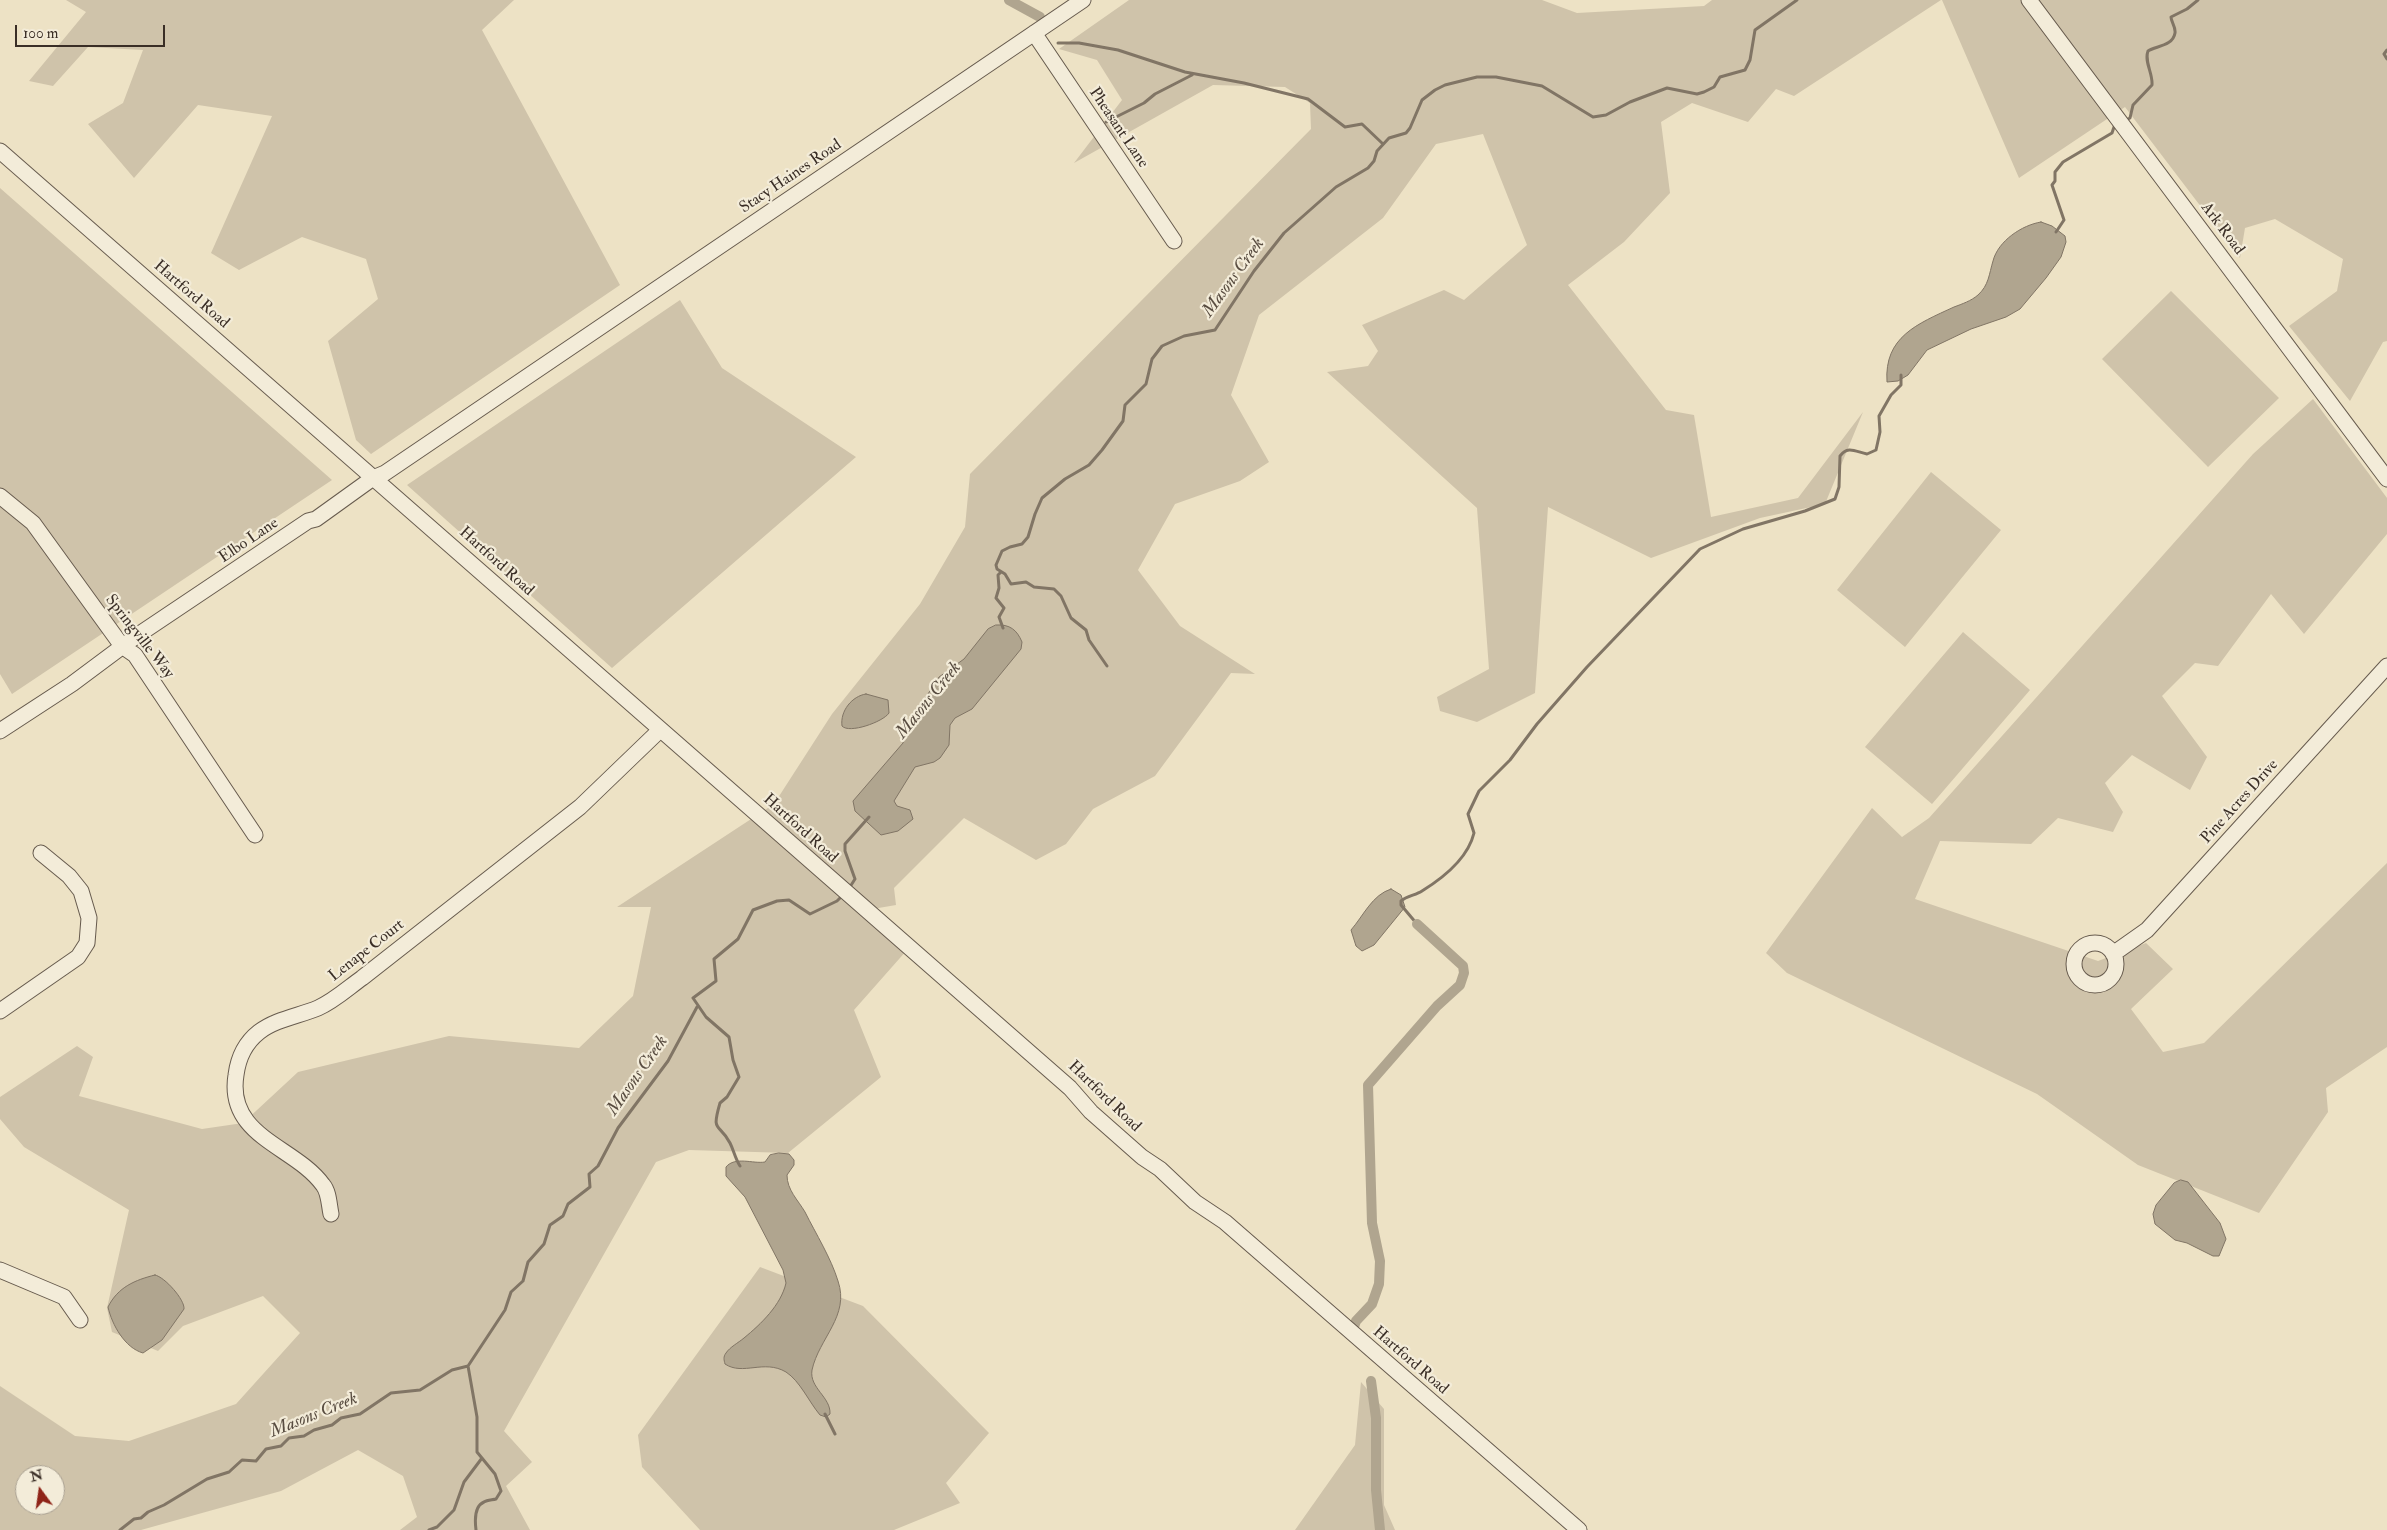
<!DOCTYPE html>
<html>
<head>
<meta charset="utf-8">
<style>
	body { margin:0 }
	#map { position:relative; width:2387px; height:1530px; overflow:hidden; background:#ede2c5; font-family:"IM FELL Double Pica",serif }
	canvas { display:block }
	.north { position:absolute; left:15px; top:1465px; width:50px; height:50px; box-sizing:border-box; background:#f3ecd9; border:1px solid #a9a091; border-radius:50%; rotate:346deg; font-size:14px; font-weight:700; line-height:20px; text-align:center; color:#3a2e26 }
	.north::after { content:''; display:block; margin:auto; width:18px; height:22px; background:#8f2418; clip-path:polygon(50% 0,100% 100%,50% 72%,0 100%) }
	.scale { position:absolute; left:15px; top:25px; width:150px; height:22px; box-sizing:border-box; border:2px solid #3a2e26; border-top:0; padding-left:6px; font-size:15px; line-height:18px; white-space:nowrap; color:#3a2e26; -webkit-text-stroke:4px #f3ecd9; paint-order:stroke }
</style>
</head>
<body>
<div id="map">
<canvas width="2387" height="1530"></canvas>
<div class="north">N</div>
<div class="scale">100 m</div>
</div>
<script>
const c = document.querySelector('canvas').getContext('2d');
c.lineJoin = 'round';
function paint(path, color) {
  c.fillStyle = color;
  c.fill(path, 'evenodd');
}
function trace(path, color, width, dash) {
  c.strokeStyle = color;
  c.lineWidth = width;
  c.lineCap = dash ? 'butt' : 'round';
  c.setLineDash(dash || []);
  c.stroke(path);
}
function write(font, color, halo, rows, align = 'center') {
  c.font = font + ' "IM FELL Double Pica",serif';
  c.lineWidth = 4.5;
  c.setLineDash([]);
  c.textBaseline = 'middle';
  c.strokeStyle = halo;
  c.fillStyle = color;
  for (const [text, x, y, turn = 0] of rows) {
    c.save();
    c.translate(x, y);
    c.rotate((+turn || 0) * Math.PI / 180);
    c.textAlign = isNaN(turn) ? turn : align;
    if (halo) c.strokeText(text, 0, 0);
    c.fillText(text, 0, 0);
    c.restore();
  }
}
paint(new Path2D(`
	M66,0H514L482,30L620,285L371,454L356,440L328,341L378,299L366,259L302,237L239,270L211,253L272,116L198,105L134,178L88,124L123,103L143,50L88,47L53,86L29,81L86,12Z
	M1129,0H1542L1577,13L1704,6L1712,0H1941L1794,96L1776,89L1748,122L1692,103L1661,122L1670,193L1624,242L1568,285L1666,410L1694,415L1711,517L1798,498L1863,412L1825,504L1760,518L1651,558L1548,507L1535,693L1477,722L1440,711L1437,697L1489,669L1477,508L1327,372L1368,366L1378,351L1362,325L1444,290L1464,300L1527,245L1483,134L1436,144L1383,218L1259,315L1231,395L1269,462L1240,481L1175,504L1138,570L1180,626L1255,674L1231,673L1155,776L1093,809L1066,844L1036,860L964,818L894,888L896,905L861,911L907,950L854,1010L881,1077L788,1153L689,1150L656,1162L504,1431L532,1462L506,1486L530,1530H400L417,1517L403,1476L358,1450L281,1491L141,1530H0V1386L75,1436L129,1441L236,1404L300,1333L263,1296L183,1326L158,1351L112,1332L107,1308L129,1210L24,1147L0,1119V1097L77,1046L93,1057L79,1096L202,1129L243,1123L298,1072L449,1036L579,1048L633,996L651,907H617L774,804L832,714L920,604L965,527L970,474L1311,129L1310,103L1285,87L1213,85L1074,163L1122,100L1097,60L1059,49ZM25,1475H55V1505H25Z
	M1942,0H2387V341L2383,342L2350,401L2289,326L2337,291L2343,259L2275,219L2245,228L2240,258L2125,107L2019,178Z
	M0,188L332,480L12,694L0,674Z
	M2171,291L2279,398L2208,467L2102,359Z
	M680,300L722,368L856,457L612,668L407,485Z
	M2313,399L2387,498V534L2304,634L2271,594L2218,666L2195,663L2162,696L2207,757L2190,790L2132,755L2105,783L2123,812L2113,832L2058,818L2031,844L1940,841L1915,899L2098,961L2146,943L2173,969L2131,1009L2163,1052L2204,1043L2387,863V1047L2326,1088L2328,1112L2259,1213L2138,1165L2037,1094L1787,973L1766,953L1872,808L1902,837L1929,818L2253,454Z
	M1931,472L2001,530L1905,647L1837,590Z
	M1963,632L2030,690L1932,804L1865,747Z
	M760,1267L863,1306L989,1433L946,1483L960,1503L894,1530H700L642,1467L638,1435Z
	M1361,1382L1384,1409V1505L1395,1530H1295L1355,1445Z`), '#cfc3aa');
const water = new Path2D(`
	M2041,222L2052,226L2065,236L2066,242L2061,257L2046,278L2020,309L2006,317L1971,329L1927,350L1908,375L1898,381L1887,382C1884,337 1917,324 1954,307C1962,304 1971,301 1978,295C1989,285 1989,274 1993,261C1998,241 2022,225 2041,222Z
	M996,625C1010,624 1017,630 1022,642L1021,649L972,709L955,718L950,725L949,745L940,758L934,762L915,767L894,801L897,806L910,810L913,819L898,831L881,835L855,811L853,801L903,743L913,717L939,677L964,659L988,629Z
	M866,694L888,700L889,713C883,722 849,734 842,726C840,711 852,696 866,694Z
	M1391,889L1401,895L1405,907L1374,945L1362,951L1356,946L1351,930C1364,915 1372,895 1391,889Z
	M779,1153L789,1154L794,1160V1165L787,1175C787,1190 798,1200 805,1212C816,1234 831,1258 838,1281C850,1316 819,1338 812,1370C809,1388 831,1397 830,1414L826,1417L820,1415C809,1402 800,1381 786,1372C764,1359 743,1376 725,1364C724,1360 723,1357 726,1353C730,1347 738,1343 744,1338C761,1324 781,1305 786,1283L783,1270L745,1197L726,1176V1167C735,1156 753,1164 765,1162L770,1155Z
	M2181,1180L2188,1182L2220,1223L2226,1239L2219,1256H2213L2187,1243L2175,1240L2155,1224L2153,1214L2156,1205L2174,1183Z
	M155,1275C165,1277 185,1300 184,1309L162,1340L143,1353C125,1348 112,1325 108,1307C118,1287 135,1280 155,1275Z`);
paint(water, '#b0a58f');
trace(water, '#817565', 1);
trace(new Path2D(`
	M1058,43H1079L1118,50L1185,72L1244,83L1308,99L1345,127L1362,124L1383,144
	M2387,50L2384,54L2387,59
	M2126,120L2130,118L2133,105L2152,85C2153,73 2144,62 2148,51C2156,46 2173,46 2175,33C2176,27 2171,22 2171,17L2187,9L2198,0
	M1106,122L1144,103L1155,94L1192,75
	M2056,232L2064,220L2052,185L2055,181V172L2063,162L2112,133L2114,127
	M1001,572L998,575L999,588L996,598L1004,608L999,617L1003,628
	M1107,666L1089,640L1086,630L1071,618L1061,596L1054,589L1034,587L1026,582L1011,584L1005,574L997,569L996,565L1002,551L1010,547L1022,544L1028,537L1035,514L1042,498L1065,479L1089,465L1102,450L1123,421L1125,405L1146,384L1152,359L1162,346L1184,336L1215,330L1254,271L1284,233L1336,187L1368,168L1374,161L1377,151L1389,138L1406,133L1410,128L1422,100L1435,90L1445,85L1477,77H1496L1542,86L1593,117L1606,115L1630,102L1667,88L1697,94L1704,92L1714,87L1720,77L1745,70L1750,60L1755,30L1797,0
	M848,890L855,879L845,851V844L869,817
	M1417,924L1401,905V901C1407,896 1416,895 1422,891C1443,878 1468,858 1474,833L1468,814L1479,791L1510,760L1537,724L1587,667L1700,549L1743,529L1805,511L1835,499L1839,487L1840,456C1848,445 1856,452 1867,454L1876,450L1880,432L1879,416L1891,395L1901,385V375
	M740,1166C735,1158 734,1151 730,1143C719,1122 711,1134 720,1103L727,1097L739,1077L733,1060L729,1037L706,1017L693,998L716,981L714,959L738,939L753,910L777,901L789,900L810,914L837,901L842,896
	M468,1366L477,1417V1452L495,1474L501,1491L496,1499C492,1500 487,1500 484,1502C474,1506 475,1522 476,1530
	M825,1414L835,1434
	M120,1530L134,1519L141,1518L148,1512L164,1505L207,1479L229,1472L242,1460L256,1461L266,1449L281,1446L289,1438L304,1436L314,1430L332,1425L341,1418L360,1414L391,1393L420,1390L452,1370L468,1366L505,1310L511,1292L523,1281L528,1262L544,1244L550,1225L563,1216L568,1204L590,1187L589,1174L598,1166L618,1128L668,1061L697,1007
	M429,1530L437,1527L454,1510L464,1482L482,1458`), '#817565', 3);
trace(new Path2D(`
	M1009,0L1040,17
	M1353,1330L1356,1321L1372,1304L1379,1284L1380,1261L1372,1223L1368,1085L1437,1006L1460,985L1464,973L1463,966L1417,924
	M1371,1381L1376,1418V1490L1380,1530`), '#b0a58f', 10);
const minor = new Path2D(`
	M2029,0L2387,479
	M1034,33L1174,241
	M0,151L1070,1088L1091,1112L1142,1157L1160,1169L1195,1202L1225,1222L1579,1530
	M0,496L33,523L122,646L135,655L255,835
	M0,731L72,684L135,637L308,521L316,519L373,478L385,473L1083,0
	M2074 964a21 21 0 1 1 42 0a21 21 0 1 1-42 0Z
	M2113,954L2147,930L2387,666
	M0,1011L78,957L87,943L89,918L81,891L69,876L41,853
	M331,1214C329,1205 329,1192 323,1185C295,1146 226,1137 236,1075C238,1059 245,1043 259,1032C276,1019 299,1016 318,1008C334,1001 348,988 362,978L580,807L660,730
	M0,1270L64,1297L80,1320`);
trace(minor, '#675b4e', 17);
trace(minor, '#f3ecd9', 15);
write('16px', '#3a2e26', '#f3ecd9', [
	["Pheasant Lane",1118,128,56],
	["Stacy Haines Road",791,177,-34],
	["Ark Road",2222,229,53],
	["Hartford Road",191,295,41],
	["Elbo Lane",249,541,-34],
	["Hartford Road",496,562,42],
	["Springville Way",139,637,52],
	["Pine Acres Drive",2240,802,-48],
	["Hartford Road",800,829,42],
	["Lenape Court",367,951,-38],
	["Hartford Road",1104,1097,44],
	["Hartford Road",1410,1361,41]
]);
write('italic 18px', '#584c40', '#f3ecd9', [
	["Masons Creek",1234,278,-54],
	["Masons Creek",929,701,-51],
	["Masons Creek",638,1076,-55],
	["Masons Creek",314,1416,-22]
]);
</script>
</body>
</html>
